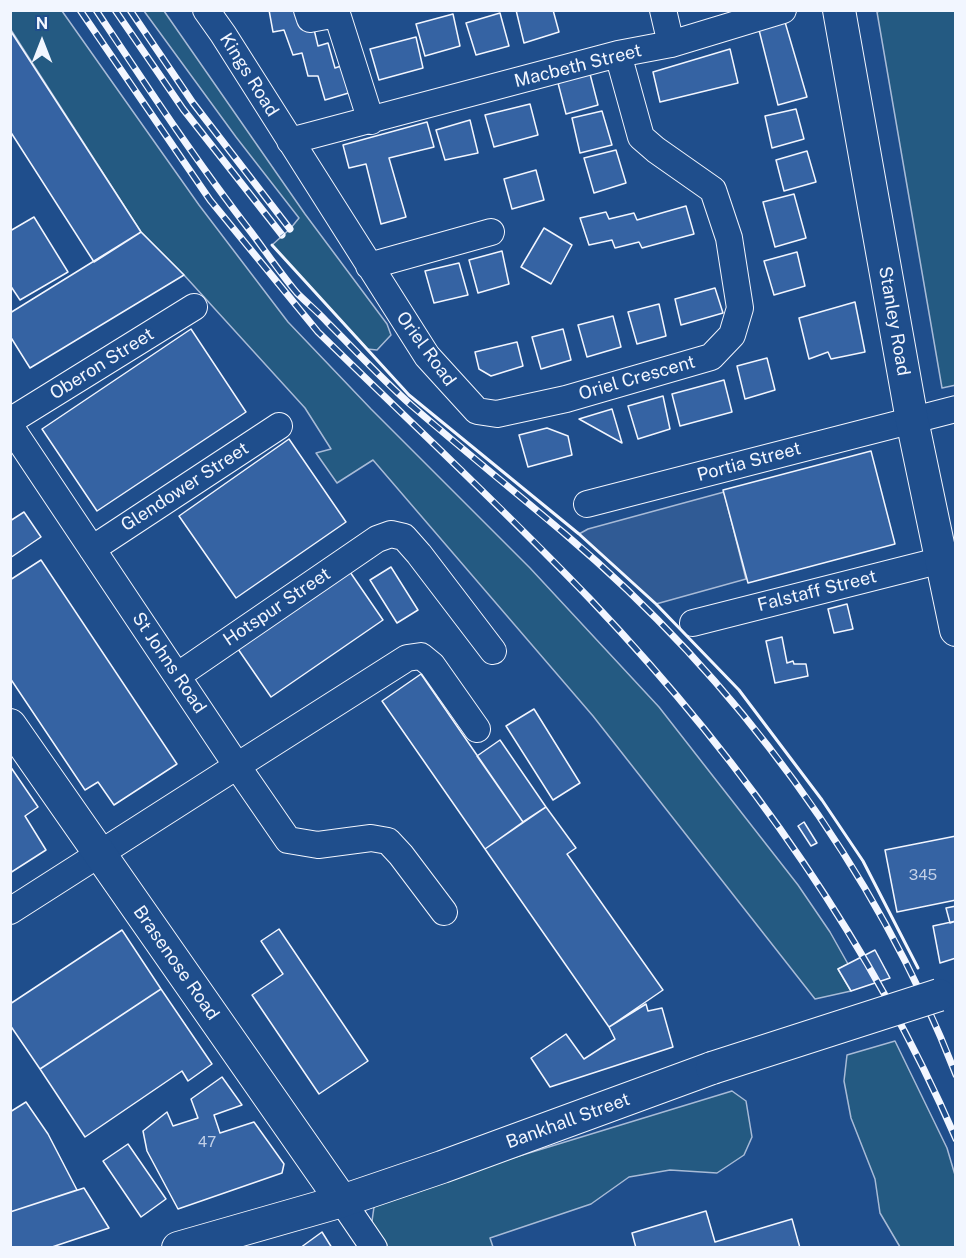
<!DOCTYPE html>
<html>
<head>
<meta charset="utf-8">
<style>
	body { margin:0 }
	#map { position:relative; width:966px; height:1258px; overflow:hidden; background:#1f4e8c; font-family:"Public Sans",sans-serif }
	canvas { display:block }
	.frame { position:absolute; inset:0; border:12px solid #f2f6ff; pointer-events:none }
	.north { position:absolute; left:12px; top:12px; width:60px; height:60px; -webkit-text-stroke:4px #1f4e8c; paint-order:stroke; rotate:0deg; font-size:16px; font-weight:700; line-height:24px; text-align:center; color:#f2f6ff }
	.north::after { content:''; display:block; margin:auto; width:21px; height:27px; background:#f2f6ff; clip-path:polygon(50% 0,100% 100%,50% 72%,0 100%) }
</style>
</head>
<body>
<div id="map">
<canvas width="966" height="1258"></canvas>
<div class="frame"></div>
<div class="north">N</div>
</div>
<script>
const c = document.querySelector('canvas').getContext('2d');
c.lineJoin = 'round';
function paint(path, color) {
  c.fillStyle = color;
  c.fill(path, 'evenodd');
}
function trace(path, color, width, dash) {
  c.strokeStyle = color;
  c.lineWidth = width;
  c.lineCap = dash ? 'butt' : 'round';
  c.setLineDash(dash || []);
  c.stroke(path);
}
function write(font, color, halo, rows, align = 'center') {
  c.font = font + ' "Public Sans",sans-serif';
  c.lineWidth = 4.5;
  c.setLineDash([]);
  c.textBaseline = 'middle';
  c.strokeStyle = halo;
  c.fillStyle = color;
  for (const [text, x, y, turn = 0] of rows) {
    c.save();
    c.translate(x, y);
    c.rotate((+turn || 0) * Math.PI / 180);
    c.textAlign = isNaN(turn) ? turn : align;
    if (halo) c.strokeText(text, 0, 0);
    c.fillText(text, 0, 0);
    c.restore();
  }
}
const green = new Path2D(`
	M882,10L955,11L956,385L942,388L877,12Z
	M11,11H62L199,205L288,322L371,409L530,568L659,707L798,885L830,932L848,964L838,969L851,991L815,999L593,716L373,460L337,483L316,453L331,449L305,408L184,275L141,232L11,30Z
	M144,11H164L305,214L387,324L391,335L377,350L367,349L272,245L290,229L299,218L236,137Z
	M895,1041L947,1148L955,1175V1247H900L880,1213L875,1179L851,1118L844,1081L847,1055Z
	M732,1091L746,1101L752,1137L744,1155L717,1173L670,1170L629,1177L591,1204L490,1238L493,1247H385L371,1228L375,1200Z`);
paint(green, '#245a82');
trace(green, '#a8bbd7', 1.5);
const parking = new Path2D(`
	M724,492L746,579L656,604L579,534L588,529Z`);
paint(parking, '#305b95');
trace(parking, '#a8bbd7', 1.5);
const building = new Path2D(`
	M269,10H299L312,21L318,46L328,43L335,68L344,65L352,92L325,100L318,76H308L302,53L293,55L284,30L273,32Z
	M516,10H553L559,32L524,43Z
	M500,13L509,46L476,55L466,23Z
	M453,14L460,46L425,56L416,24Z
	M785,22L807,97L778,105L759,30Z
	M10,30L141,232L94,262L10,131Z
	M416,37L423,68L379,80L370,49Z
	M730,49L738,83L660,102L653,72Z
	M590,74L598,105L566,114L558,83Z
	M530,104L538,135L494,147L485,115Z
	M796,109L804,139L772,148L765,116Z
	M602,111L612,145L580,153L572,118Z
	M470,120L478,153L445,160L436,130Z
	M427,122L434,147L389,158L406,217L381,224L366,164L349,168L343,145Z
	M616,150L626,183L594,193L584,158Z
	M807,151L816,182L784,191L776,160Z
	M536,170L544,200L512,209L504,179Z
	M794,194L806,238L775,247L763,202Z
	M686,206L694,234L642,248L639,242L615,248L612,240L589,245L580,218L606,212L609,219L634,213L637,220Z
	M34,217L68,272L20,300L10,285V231Z
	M544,228L572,245L551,284L521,267Z
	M141,232L184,275L30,368L10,336V313Z
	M502,251L509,284L478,293L469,260Z
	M797,252L805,286L774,295L764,261Z
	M459,263L468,295L434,303L425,271Z
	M715,288L723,313L681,325L675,299Z
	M855,302L865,352L831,359L828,352L809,359L799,318Z
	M659,304L666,336L637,344L628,312Z
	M613,316L621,347L587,357L578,325Z
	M191,329L246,412L97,511L42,429Z
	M563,329L571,360L541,369L532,337Z
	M517,342L523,366L491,376L479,369L475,352Z
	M767,358L775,390L745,399L737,366Z
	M724,380L732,412L680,426L672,394Z
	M663,396L670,429L638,439L628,406Z
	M612,409L622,443L579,419Z
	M547,428L568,436L572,455L528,467L519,435Z
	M289,439L346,522L236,598L179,516Z
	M871,451L895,544L748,583L723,490Z
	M24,512L41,537L10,558V521Z
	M41,560L177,764L114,805L98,782L85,790L10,678V580Z
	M391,567L418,610L397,623L370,580Z
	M350,572L383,620L271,697L238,649Z
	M847,604L853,629L834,633L828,609Z
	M782,637L787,663L793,661L794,664H806L808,676L775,683L766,641Z
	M421,674L523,822L485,849L382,701Z
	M534,709L580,783L553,800L506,726Z
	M500,740L546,807L523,822L477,756Z
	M10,766L38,807L25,816L46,850L10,873Z
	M546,807L576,848L567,854L663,990L609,1027L485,849Z
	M804,822L817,843L811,846L798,826Z
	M956,836V900L897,912L885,850Z
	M956,906V921L950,923L946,908Z
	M956,921V958L940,963L933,926Z
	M279,929L368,1061L319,1094L252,995L283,974L261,941Z
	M122,930L161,989L40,1069L10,1025V1004Z
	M875,950L890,978L851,991L838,969Z
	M161,989L212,1064L188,1081L182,1071L85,1137L40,1069Z
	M646,1004L648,1011L662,1008L673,1047L550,1087L531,1058L566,1034L584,1059L615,1039L609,1027Z
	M222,1077L242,1105L214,1115L220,1133L254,1122L284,1164L282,1173L178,1209L147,1151L143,1131L167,1112L173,1126L198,1118L191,1099Z
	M26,1102L48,1134L77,1190L10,1212V1112Z
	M128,1144L166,1199L141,1217L103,1161Z
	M84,1188L109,1228L49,1248H10V1212Z
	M706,1211L715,1242L792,1219L800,1248H636L632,1233Z
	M322,1232L332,1248H300Z`);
paint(building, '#3563a3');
trace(building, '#f2f6ff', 1.5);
const minor = new Path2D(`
	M206,10L223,34L427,356L477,411L497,414L566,399L711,357L732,335L740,308L729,238L713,190L656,150L641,137L618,54
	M307,10L310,19L337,14L371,121
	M663,10L671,44
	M290,141L618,54L671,44L783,10
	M369,266L491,232
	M10,421L194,307
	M10,426L237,766L10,911
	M587,504L956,409
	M92,549L279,426
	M693,623L942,560
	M177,676L377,539L391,534L404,537L419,554L493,651
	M444,912L401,855L388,841L371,838L318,845L288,840L237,766L407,658L421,656L432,665L477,729
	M342,1201L374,1248`);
const major = new Path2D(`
	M839,10L912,420L956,630
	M10,725L342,1201
	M178,1248L342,1201L442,1167L712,1068`);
trace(minor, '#f2f6ff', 28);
trace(major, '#f2f6ff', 34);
trace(minor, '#1f4e8c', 26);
trace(major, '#1f4e8c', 32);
const rail = new Path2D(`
	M80,10L210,200L318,332C409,421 502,507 590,599C740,757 869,938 956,1139
	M96,10C146,85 196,161 251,232C266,252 281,274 297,293C307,303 318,312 327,322C355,350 382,379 411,405C462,449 514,491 565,534C734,677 876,868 956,1075
	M115,10L183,109L282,235
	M130,10L193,103L290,229`);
trace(rail, '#f2f6ff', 7);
trace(rail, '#1f4e8c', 4.5, [14]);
const majorBridge = new Path2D(`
	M712,1068L939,995`);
trace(majorBridge, '#f2f6ff', 34, []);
trace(majorBridge, '#1f4e8c', 32);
trace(new Path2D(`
	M272,245L409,395L579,534L656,604L739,690L822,800L863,861L918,968`), '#f2f6ff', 3);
write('15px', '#c3d1e8', null, [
	["345",923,875],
	["47",207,1142]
]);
write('18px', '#f2f6ff', '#1f4e8c', [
	["Macbeth Street",578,66,-14],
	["Kings Road",249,75,58],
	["Stanley Road",894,321,80],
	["Oriel Road",426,349,54],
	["Oberon Street",102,364,-32],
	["Oriel Crescent",637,378,-16],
	["Portia Street",749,462,-15],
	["Glendower Street",185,487,-33],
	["Falstaff Street",817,591,-14],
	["Hotspur Street",277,607,-34],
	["St Johns Road",169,663,56],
	["Brasenose Road",176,963,55],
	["Bankhall Street",568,1121,-20]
]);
</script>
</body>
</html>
